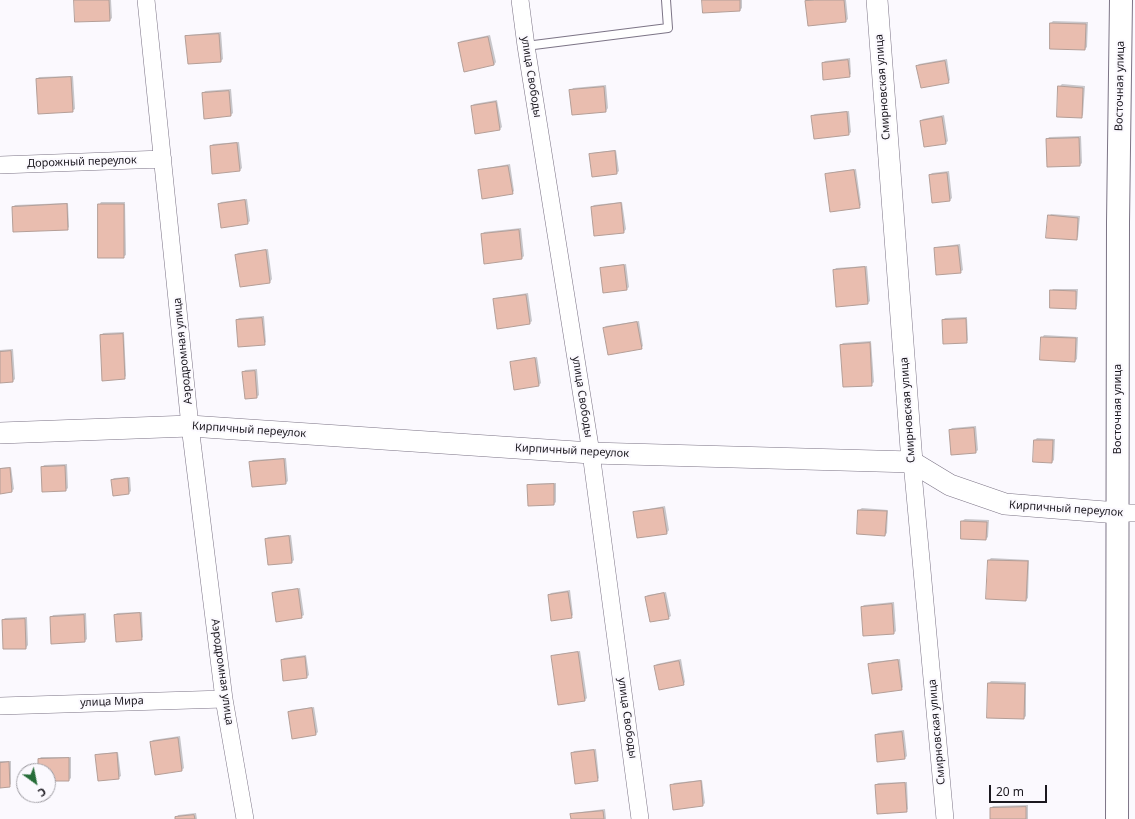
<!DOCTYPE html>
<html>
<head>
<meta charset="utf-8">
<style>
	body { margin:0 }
	#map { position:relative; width:1135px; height:819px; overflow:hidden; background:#fbf9fe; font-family:"Noto Sans",sans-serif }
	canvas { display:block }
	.north { position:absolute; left:16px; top:763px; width:40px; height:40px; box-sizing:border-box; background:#fbf9fe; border:1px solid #a19fa5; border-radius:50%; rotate:147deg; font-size:11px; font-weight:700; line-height:16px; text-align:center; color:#1b181f }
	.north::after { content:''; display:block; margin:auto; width:14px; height:18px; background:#276d39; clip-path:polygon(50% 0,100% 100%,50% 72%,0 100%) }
	.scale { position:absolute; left:989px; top:785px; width:58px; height:18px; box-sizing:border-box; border:2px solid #1b181f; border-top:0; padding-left:5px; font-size:12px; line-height:14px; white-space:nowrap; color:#1b181f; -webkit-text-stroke:3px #fbf9fe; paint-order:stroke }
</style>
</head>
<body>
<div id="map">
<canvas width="1135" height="819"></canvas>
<div class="north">С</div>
<div class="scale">20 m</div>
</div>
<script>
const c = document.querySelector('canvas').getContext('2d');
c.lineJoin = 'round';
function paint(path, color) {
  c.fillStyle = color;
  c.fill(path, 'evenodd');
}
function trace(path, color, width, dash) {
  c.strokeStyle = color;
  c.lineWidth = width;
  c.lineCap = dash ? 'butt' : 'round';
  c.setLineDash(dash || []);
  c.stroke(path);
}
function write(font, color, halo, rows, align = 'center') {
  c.font = font + ' "Noto Sans",sans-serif';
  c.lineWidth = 4;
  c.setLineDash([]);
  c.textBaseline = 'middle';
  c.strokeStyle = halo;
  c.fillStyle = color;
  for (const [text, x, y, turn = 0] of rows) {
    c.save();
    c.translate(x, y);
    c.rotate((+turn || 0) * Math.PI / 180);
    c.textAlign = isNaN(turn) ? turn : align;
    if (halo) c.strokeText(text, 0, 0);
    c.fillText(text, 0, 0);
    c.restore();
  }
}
paint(new Path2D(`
	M75,0H111L112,18L109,21Z
	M703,0H742V8L740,10Z
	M808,0H846L848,19L846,21L806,1Z
	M1053,21L1088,22L1087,47L1085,49L1051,23Z
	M221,32L223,59L221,61L189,63L186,37L189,35Z
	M490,35L496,62L494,65L459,43L461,41Z
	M850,58L851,74L849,76L823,63L825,61Z
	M947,59L950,80L948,82L917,66L919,64Z
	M73,76L75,109L72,111L37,79L39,77Z
	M1062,84L1085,86L1083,115L1081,117L1059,87Z
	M606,85L608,108L606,111L571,91L573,88Z
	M231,89L233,113L231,115L205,118L203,94L205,91Z
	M497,100L502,127L500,129L472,106L474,104Z
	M849,111L851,132L849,134L812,116L815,114Z
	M944,115L948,141L946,143L925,146L921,121L923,119Z
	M1081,136L1082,163L1080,165L1047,140L1049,137Z
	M239,142L242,168L240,170L211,146L213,144Z
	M616,150L619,171L617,173L590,155L592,153Z
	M510,164L514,191L512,193L479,171L481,169Z
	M856,169L861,205L859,207L826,175L828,173Z
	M949,171L952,198L950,200L930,175L932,173Z
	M247,199L250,221L248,223L219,204L221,202Z
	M101,202H125L126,255L123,257L99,205Z
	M622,202L626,229L624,232L592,207L594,205Z
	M68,203L69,227L67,229L13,207L15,205Z
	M1051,214L1080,216L1078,237L1076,239L1049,216Z
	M521,228L524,256L522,258L482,235L484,232Z
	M960,244L963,270L960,272L935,249L937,247Z
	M268,249L272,279L270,282L236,255L238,253Z
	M626,264L629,287L627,289L601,269L603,267Z
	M867,266L870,301L868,303L834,271L836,268Z
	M1053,289H1078L1077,306L1075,308L1051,291Z
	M528,293L532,321L530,323L498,328L494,300L496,298Z
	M264,316L266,342L264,344L237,320L239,318Z
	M967,317L968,340L966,342L943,320L945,318Z
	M639,321L643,346L641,348L604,328L606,326Z
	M124,332L126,376L124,378L101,336L103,333Z
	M1044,335L1078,337L1077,359L1075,361L1042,338Z
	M871,341L874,382L871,385L841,345L843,343Z
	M13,349L15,379L13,381L0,382V350Z
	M537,357L541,383L539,385L511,363L514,361Z
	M257,369L259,395L257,397L243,373L245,370Z
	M976,426L978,450L976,452L950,430L952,428Z
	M1037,438L1055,439L1054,460L1052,462L1035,440Z
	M286,458L288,481L286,483L250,462L253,460Z
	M67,464L68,488L66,490L42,468L44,465Z
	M11,467L14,489L12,491L0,493V468Z
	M130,477L131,491L129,493L114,494L112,480L114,478Z
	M556,483V502L554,504L529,505L528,486L530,484Z
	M665,506L669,530L667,533L634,513L637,511Z
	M862,508L888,510L887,533L885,535L859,510Z
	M965,519L989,520L988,537L986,539L962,521Z
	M291,535L294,560L292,562L266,539L268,537Z
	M991,558L1029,560L1028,598L1026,600L989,560Z
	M300,588L304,615L301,617L273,593L275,591Z
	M570,590L573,615L571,617L549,595L551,593Z
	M666,592L671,616L668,618L646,597L648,595Z
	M894,602L896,631L894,633L862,607L864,605Z
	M142,612L143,637L141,639L115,615L117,613Z
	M86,613L87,639L85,641L52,643L51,618L53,615Z
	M27,617L28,645L26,648L3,620L5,618Z
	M580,651L587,698L585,700L552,657L554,655Z
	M306,655L309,675L307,677L282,660L284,658Z
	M681,659L685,682L683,685L655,666L657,664Z
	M900,659L903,687L901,689L870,664L872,662Z
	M991,681L1026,682V716L1024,718L989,683Z
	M314,707L318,732L316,734L289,712L291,710Z
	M904,730L907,756L905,758L876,735L878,733Z
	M180,736L184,768L182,770L155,774L151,742L153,740Z
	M596,749L599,778L597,780L572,754L574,751Z
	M118,752L121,776L118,778L96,756L98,754Z
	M41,757H71V778L69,780H48V771H39V759Z
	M0,761H11V784L9,786L0,787Z
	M702,780L705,803L703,805L671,786L674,783Z
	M907,782L908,809L906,811L876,785L878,783Z
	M1028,805V819H991V808L993,806Z
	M605,809L606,819H572L571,815L573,813Z
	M196,813L197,819H176L178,815Z`), '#0003');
const building = new Path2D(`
	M74,0H109L110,21L75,22Z
	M702,0H740V11L703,13Z
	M815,0H844L846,22L808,26L805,1Z
	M1050,23L1086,24L1085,50L1050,49Z
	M219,34L221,62L188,64L185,36Z
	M488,37L494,65L464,72L458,43Z
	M848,60L850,77L823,80L822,63Z
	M945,61L949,83L921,88L916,66Z
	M71,77L73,112L38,114L36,79Z
	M1058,86L1083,88L1082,118L1057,117Z
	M604,87L606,112L572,115L569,90Z
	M229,91L231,116L204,119L202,93Z
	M496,102L500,130L475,134L471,106Z
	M847,112L849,135L814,139L811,116Z
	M942,117L946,144L924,147L920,121Z
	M1079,138L1080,166L1047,167L1046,139Z
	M237,143L240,171L212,174L210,146Z
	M615,151L617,174L592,177L589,154Z
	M508,166L513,194L482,199L478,170Z
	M854,170L860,208L830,212L825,174Z
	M947,173L950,201L932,203L929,175Z
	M245,200L248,224L221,228L218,204Z
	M621,203L624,233L594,236L591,207Z
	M67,204L68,230L13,232L12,207Z
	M98,204H124V258H98Z
	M1048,215L1078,218L1077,240L1046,238Z
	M519,230L522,259L484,264L481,234Z
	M958,246L961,273L936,275L934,248Z
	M266,250L270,283L240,287L235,255Z
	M624,265L627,290L603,293L600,268Z
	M865,267L868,304L836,307L833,270Z
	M1050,290L1076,291V309L1050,308Z
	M526,295L530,324L497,329L493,299Z
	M262,318L265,345L238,347L236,320Z
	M966,319L967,343L943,344L942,320Z
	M637,322L642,349L608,355L603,328Z
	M123,334L125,379L102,381L100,335Z
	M1041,337L1076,338L1075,362L1040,360Z
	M870,343L872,386L843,387L840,345Z
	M11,351L13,382L0,383V352Z
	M535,358L539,386L514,390L510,362Z
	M255,371L257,398L245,399L242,372Z
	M974,428L976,453L951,455L949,430Z
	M1034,440H1053L1052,463L1033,462Z
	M284,459L286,484L252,487L249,462Z
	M65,466L66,491L42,492L41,467Z
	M10,468L12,492L0,494V469Z
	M128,478L129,494L113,496L111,480Z
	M554,484V505L528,506L527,485Z
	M663,508L667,534L637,538L633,512Z
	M858,510L887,511L885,536L857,534Z
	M961,521L987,522L986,540L961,539Z
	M289,536L292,563L268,565L265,539Z
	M988,560L1028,561L1026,601L986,599Z
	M298,589L302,618L276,622L272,593Z
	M568,592L572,618L551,621L548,595Z
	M664,593L669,619L650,622L645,597Z
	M892,604L894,634L863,636L861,607Z
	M140,613L142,640L116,642L114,615Z
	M84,615L85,642L51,644L50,617Z
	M25,619L26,649H3L2,620Z
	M578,652L585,701L558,705L551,656Z
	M305,657L307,678L283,681L281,660Z
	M898,660L902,690L872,694L868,664Z
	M679,661L684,685L659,690L654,666Z
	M988,683L1025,684L1024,719L987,718Z
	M312,708L316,735L292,739L288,712Z
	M902,732L905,759L877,762L875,735Z
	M178,738L182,771L155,775L150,742Z
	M594,750L598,781L575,784L571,753Z
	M117,753L119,779L98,781L95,755Z
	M69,758V781H48V771H38V759Z
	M9,762L10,787L0,788V763Z
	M701,781L703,806L673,810L670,785Z
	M905,783L907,812L877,814L875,785Z
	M1026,807V819H990V808Z
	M603,811L604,819H571L570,814Z
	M194,815L195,819H175V817Z`);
paint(building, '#e9bdaf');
trace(building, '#b49e97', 1);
const service = new Path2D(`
	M526,46L668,28L666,0`);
const minor = new Path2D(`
	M146,0L190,426L224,699L245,819
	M520,0L526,46L591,453L640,819
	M0,165L163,159
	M912,462L945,819
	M1118,513H1135
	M0,706L224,699`);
const tertiary = new Path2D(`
	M877,0L912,462
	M0,433L190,426L591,453L912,462L950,485L1005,504L1118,513`);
const secondary = new Path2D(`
	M1117,819L1118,222L1121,0`);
trace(service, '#7c7486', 10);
trace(minor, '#7c7486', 18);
trace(tertiary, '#7c7486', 22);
trace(secondary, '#7c7486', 24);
trace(service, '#fff', 8);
trace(minor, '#fff', 17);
trace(tertiary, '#fff', 21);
trace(secondary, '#fff', 22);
write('11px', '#1b181f', '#fbf9fe', [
	["улица Свободы",531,77,81],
	["Восточная улица",1120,86,-89],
	["Смирновская улица",883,87,-94],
	["Дорожный переулок",82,162,-2],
	["Аэродромная улица",183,351,-96],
	["улица Свободы",582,397,81],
	["Восточная улица",1118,409,-90],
	["Смирновская улица",908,410,-94],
	["Кирпичный переулок",249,430,4],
	["Кирпичный переулок",572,451,3],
	["Кирпичный переулок",1066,509,4],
	["Аэродромная улица",222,672,82],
	["улица Мира",112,702,-2],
	["улица Свободы",627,718,82],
	["Смирновская улица",937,732,-95]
]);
</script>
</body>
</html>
